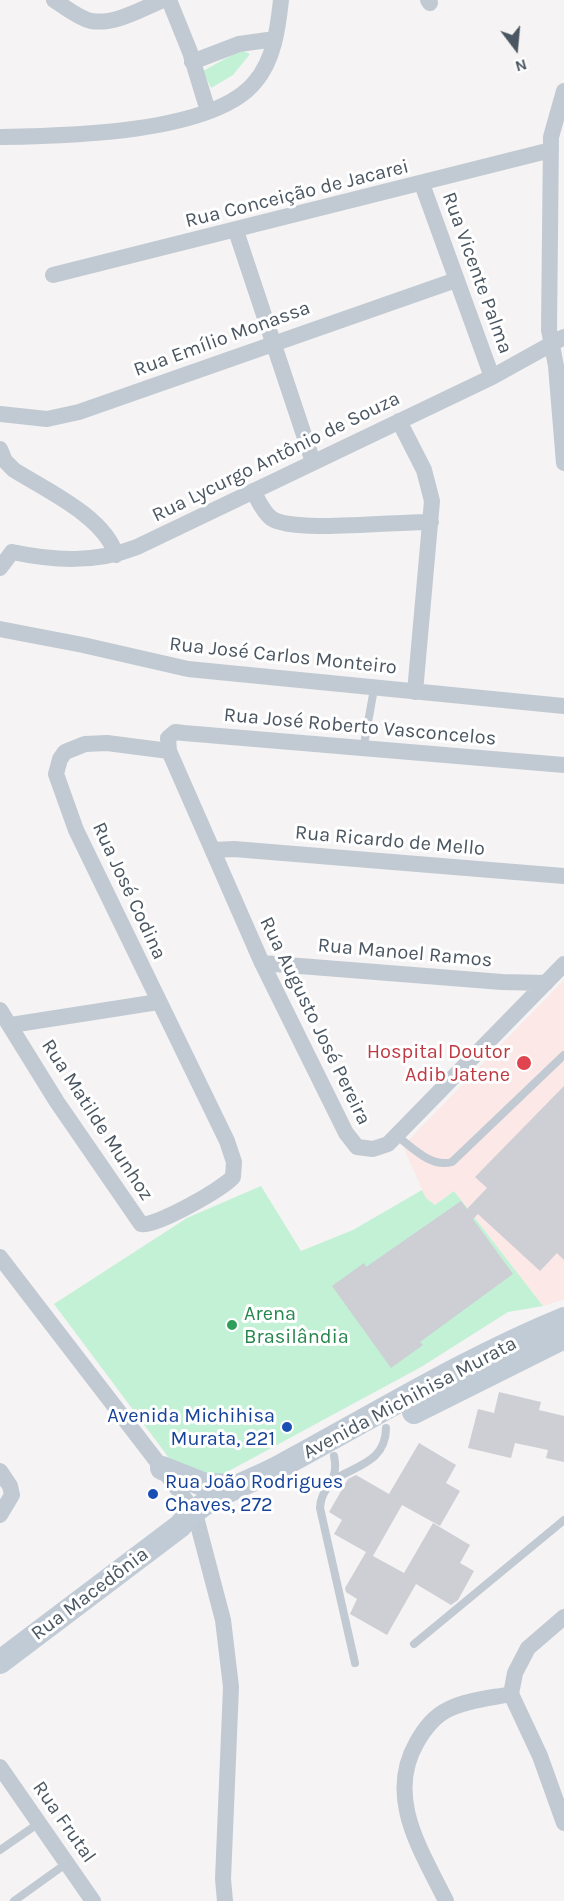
<!DOCTYPE html>
<html>
<head>
<meta charset="utf-8">
<style>
	body { margin:0 }
	#map { position:relative; width:564px; height:1901px; overflow:hidden; background:#f5f3f3; font-family:Karla,sans-serif }
	canvas { display:block }
	.north { position:absolute; left:486px; top:18px; width:60px; height:60px; -webkit-text-stroke:4px #fff; paint-order:stroke; rotate:164deg; font-size:16px; font-weight:700; line-height:24px; text-align:center; color:#4a5661 }
	.north::after { content:''; display:block; margin:auto; width:21px; height:27px; background:#4a5661; clip-path:polygon(50% 0,100% 100%,50% 72%,0 100%) }
</style>
</head>
<body>
<div id="map">
<canvas width="564" height="1901"></canvas>
<div class="north">N</div>
</div>
<script>
const c = document.querySelector('canvas').getContext('2d');
c.lineJoin = 'round';
function paint(path, color) {
  c.fillStyle = color;
  c.fill(path, 'evenodd');
}
function trace(path, color, width, dash) {
  c.strokeStyle = color;
  c.lineWidth = width;
  c.lineCap = dash ? 'butt' : 'round';
  c.setLineDash(dash || []);
  c.stroke(path);
}
function write(font, color, halo, rows, align = 'center') {
  c.font = font + ' Karla,sans-serif';
  c.lineWidth = 6;
  c.setLineDash([]);
  c.textBaseline = 'middle';
  c.strokeStyle = halo;
  c.fillStyle = color;
  for (const [text, x, y, turn = 0] of rows) {
    c.save();
    c.translate(x, y);
    c.rotate((+turn || 0) * Math.PI / 180);
    c.textAlign = isNaN(turn) ? turn : align;
    if (halo) c.strokeText(text, 0, 0);
    c.fillText(text, 0, 0);
    c.restore();
  }
}
paint(new Path2D(`
	M564,980V1299L543,1306L454,1191L435,1205L426,1198L403,1146Z`), '#fce8e6');
paint(new Path2D(`
	M241,50L250,54L233,75L211,88L203,71Z
	M261,1186L301,1251L353,1230L422,1190L426,1198L435,1205L454,1191L543,1306L508,1312L421,1367L214,1479L172,1462L54,1304L187,1218Z`), '#c3f1d5');
paint(new Path2D(`
	M564,1086V1260L557,1253L540,1271L478,1214L473,1219L513,1274L420,1342L423,1345L391,1368L332,1286L364,1263L366,1267L461,1201L467,1209L487,1188L475,1177Z
	M499,1392L541,1402L539,1410L564,1416V1462L546,1458L548,1450L515,1443L511,1458L468,1448L478,1409L494,1413Z
	M419,1443L456,1465L446,1483L460,1491L440,1526L402,1505L373,1556L404,1573L433,1523L470,1545L460,1563L474,1571L458,1600L451,1605L416,1584L387,1635L350,1614L357,1599L346,1592L345,1588L366,1552L334,1534L342,1520L329,1512L348,1479L356,1475L389,1494Z`), '#cdcfd5');
trace(new Path2D(`
	M363,750L374,689
	M397,1136C413,1148 431,1168 452,1162L564,1055
	M334,1456C340,1484 321,1485 320,1508L355,1663
	M335,1479C359,1465 386,1460 386,1428
	M414,1644L564,1520
	M0,1850L39,1823
	M14,1901L67,1863`), '#c1cad2', 8);
trace(new Path2D(`
	M54,0C65,7 78,18 91,21C115,25 141,9 163,0
	M169,0L190,52L208,111
	M428,0L430,3
	M192,62L239,44L275,39
	M564,91L551,137L549,330L556,366L564,463
	M0,137C63,136 213,134 255,82C274,60 278,28 281,0
	M422,184L492,377
	M236,231L313,462
	M53,275L551,150
	M0,414L47,419L79,412L456,280
	M399,421L424,470L432,501L415,692
	M0,449L5,461L14,470C46,490 105,517 116,555
	M253,491C258,500 263,512 271,518C292,534 399,521 431,522
	M0,568L12,552C55,561 96,563 137,547L492,377L564,337
	M0,629L83,645L188,669L564,706
	M564,765L184,733L175,732L168,738L169,751L262,963L346,1133L357,1147L373,1149L388,1144L564,964
	M213,850L234,849L564,876
	M262,963L502,982L546,983
	M0,1010L57,1102L141,1224C156,1227 222,1189 233,1177L234,1162L227,1141L76,830L56,774L60,759L65,752L85,744L107,743L169,751
	M11,1025L158,1002
	M0,1257L162,1468L193,1510L197,1521L223,1620L231,1687L223,1879L225,1901
	M0,1471L10,1486L12,1495L0,1515
	M564,1617L528,1648L515,1673L511,1694L540,1756L564,1823
	M0,1767L93,1901
	M446,1901C421,1850 385,1797 417,1742C425,1728 434,1716 449,1709C467,1700 491,1698 511,1694`), '#c1cad2', 16);
trace(new Path2D(`
	M414,1412L564,1337
	M162,1468L205,1485L239,1486
	M0,1662L180,1526C203,1496 248,1484 281,1466C374,1416 466,1359 564,1319`), '#c1cbd6', 24);
for (const [x, y, r, color] of [
	[524,1063,8,"#e0444e"],
	[232,1325,6,"#2e9e5b"],
	[287,1427,6,"#1a4fb4"],
	[153,1494,6,"#1a4fb4"]
]) {
  const dot = new Path2D();
  dot.arc(x, y, r, 0, 2 * Math.PI);
  c.fillStyle = color;
  c.fill(dot);
  trace(dot, '#fff', 2);
}
write('20px', '#4a5661', '#fff', [
	["Rua Conceição de Jacarei",297,194,-14],
	["Rua Vicente Palma",477,273,70],
	["Rua Emílio Monassa",222,339,-20],
	["Rua Lycurgo Antônio de Souza",276,457,-26],
	["Rua José Carlos Monteiro",283,656,6],
	["Rua José Roberto Vasconcelos",360,727,5],
	["Rua Ricardo de Mello",390,841,5],
	["Rua José Codina",129,891,65],
	["Rua Manoel Ramos",405,953,5],
	["Rua Augusto José Pereira",315,1021,64],
	["Rua Matilde Munhoz",97,1120,57],
	["Avenida Michihisa Murata",410,1398,-28],
	["Rua Macedônia",90,1594,-37],
	["Rua Frutal",64,1822,55]
]);
write('20px', '#be3a42', '#fff', [
	["Hospital Doutor",510,1052],
	["Adib Jatene",510,1075]
], 'right');
write('20px', '#27864d', '#fff', [
	["Arena",244,1314],
	["Brasilândia",244,1337]
], 'left');
write('20px', '#164399', '#fff', [
	["Avenida Michihisa",275,1416],
	["Murata, 221",275,1439],
	["Rua João Rodrigues",165,1482,"left"],
	["Chaves, 272",165,1505,"left"]
], 'right');
</script>
</body>
</html>
